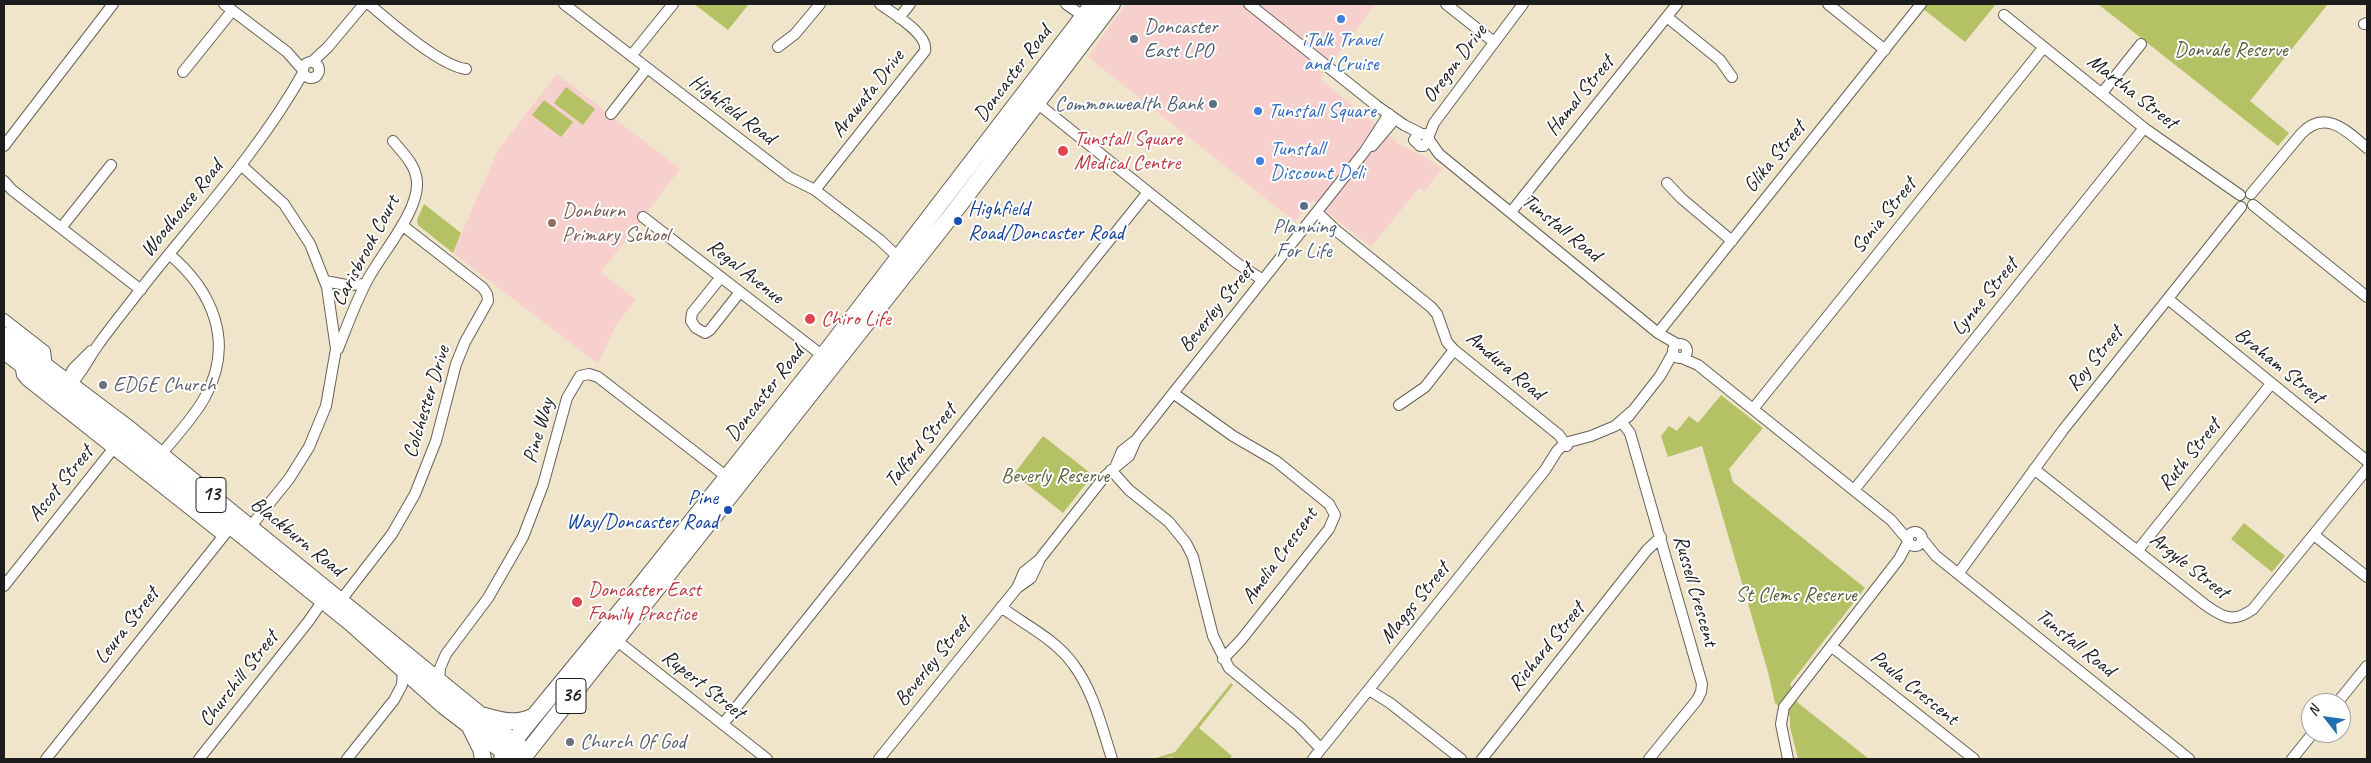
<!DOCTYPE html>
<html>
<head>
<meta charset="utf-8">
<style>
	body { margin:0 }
	#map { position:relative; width:2371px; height:763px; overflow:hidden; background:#f0e5ca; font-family:Caveat,sans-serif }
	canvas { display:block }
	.frame { position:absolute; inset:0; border:5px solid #1c1c1c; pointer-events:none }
	.north { position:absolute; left:2301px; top:693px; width:50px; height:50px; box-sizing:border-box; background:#fff; border:1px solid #a4a4a4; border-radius:50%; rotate:300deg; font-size:14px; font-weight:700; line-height:20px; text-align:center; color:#1c1c1c }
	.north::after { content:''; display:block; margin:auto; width:18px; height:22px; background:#1f6fb2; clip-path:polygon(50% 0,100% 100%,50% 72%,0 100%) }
</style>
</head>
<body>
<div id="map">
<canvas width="2371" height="763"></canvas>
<div class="frame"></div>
<div class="north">N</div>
</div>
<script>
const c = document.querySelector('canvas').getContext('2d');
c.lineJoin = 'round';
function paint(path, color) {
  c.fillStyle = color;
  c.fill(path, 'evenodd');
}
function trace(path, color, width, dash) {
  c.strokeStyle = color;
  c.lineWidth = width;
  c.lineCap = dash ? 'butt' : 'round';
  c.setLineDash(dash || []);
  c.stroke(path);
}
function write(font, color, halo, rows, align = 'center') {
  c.font = font + ' Caveat,sans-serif';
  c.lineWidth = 4;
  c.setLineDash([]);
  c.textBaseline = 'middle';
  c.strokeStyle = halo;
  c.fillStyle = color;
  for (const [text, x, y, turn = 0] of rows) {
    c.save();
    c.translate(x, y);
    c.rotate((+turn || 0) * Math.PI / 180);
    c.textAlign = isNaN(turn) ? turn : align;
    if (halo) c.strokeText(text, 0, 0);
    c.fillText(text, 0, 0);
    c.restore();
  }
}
paint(new Path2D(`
	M1126,4H1375L1320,79L1399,144L1429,159L1442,169L1424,192L1419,188L1371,247L1312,200L1295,222L1088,57Z
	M557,74L680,169L601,272L636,300L617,323L598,364L453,253L498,150Z`), '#f7d0cd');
paint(new Path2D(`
	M694,4H749L728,30Z
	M1917,4H1996L1965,42Z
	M2098,4H2328L2250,101L2289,133L2278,146Z
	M566,87L595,109L583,125L554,103Z
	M544,100L573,122L561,137L532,115Z
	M424,204L461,233L453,253L418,225L417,220Z
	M1721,395L1763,428L1729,469L1733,482L1865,588L1790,684L1798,703L1869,759H1798L1790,727V716L1775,703L1768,672L1702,446L1668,457L1661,436L1669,426L1677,431L1689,416L1698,423Z
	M1043,436L1093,475L1063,513L1014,474Z
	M2244,523L2285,556L2272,572L2231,539Z
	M1231,683L1233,685L1199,728L1232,756L1229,759H1173V757L1153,759L1175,752Z`), '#b4c265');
const street = new Path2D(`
	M224,4L287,52L303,70
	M369,4C389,21 440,66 466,69
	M564,4L789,177L815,190L880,240L899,258
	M1066,4L1083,16
	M1249,4L1377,106L1404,125L1420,133
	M1446,4L1494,42
	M1828,4L1885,50
	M2004,15L2144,128L2240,195
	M1667,17L1720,60L1732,77
	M899,18L910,4
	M2364,24L2367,23
	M778,47L795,34L820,4
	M631,56L673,4
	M312,62L328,47L364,4
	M303 70a8 8 0 1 1 16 0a8 8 0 1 1-16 0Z
	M183,72L232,11
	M2102,93L2141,44
	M1037,103L1238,264L1263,280
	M611,114L647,68
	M1428,138L1434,123L1523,4
	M1428,140L1424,146H1420L1414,140L1418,134H1425L1439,154L1658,333L1677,344
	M4,146L113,4
	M1372,146L1395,119
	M241,165L284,204L310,244L327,287L336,349L326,406L309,447L289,479L247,531
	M4,181L12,190L141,290
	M1667,183L1681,198L1732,241
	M815,190L925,51C929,34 892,13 880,4
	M2251,194L2301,134C2325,108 2347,131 2367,148
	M2253,205L2367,297
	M1317,212L1338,232L1431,307L1437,314L1447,342L1454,350L1559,435L1567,446
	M1511,212L1677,4
	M643,217L823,356
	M61,228L111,165
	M721,277L692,313L691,321L696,328L705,333L710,330L740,292
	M325,281L346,285L365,284
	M2168,299L2367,461
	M4,319L45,351L47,368
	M1658,333L1921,4
	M1673 351a7 7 0 1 1 14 0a7 7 0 1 1-14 0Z
	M338,349C347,326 356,301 368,279C382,253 419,211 417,182C416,165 403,153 393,141
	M1682,358L1698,365L1891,520L1907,539
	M20,364L22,375L26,380L223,536
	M65,385L73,369L91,351
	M67,388C81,376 87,360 98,345C110,328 124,311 137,294C194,221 258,153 303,73
	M1173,393L1233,436L1276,461L1329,504L1335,515L1329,529L1241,640L1223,659
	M1399,405L1425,387L1454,350
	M1753,409L2044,47
	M1628,417L1660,376L1673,353
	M1621,421L1630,433L1702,684L1701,692L1697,700L1649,759
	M158,458C174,438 193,419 205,397C235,343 213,291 169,254
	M1116,465L1122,451L1136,440
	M2034,469L2204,604C2222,617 2233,624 2253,609L2367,469
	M1111,470L1129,490L1169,522L1186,543L1193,557L1213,636L1229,668L1299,726L1321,749
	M1854,490L2144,128
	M1908 539a7 7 0 1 1 14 0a7 7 0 1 1-14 0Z
	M2314,535L2367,577
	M1922,539L1936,556L2189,759
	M2138,550L2271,384
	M1958,574L2063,430L2241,207
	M4,586L117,444
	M1017,588L1031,578L1039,561
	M338,604L392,534L415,494L436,441L456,364L465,342L488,301L487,294L483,288L402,225
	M1001,607C1025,625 1055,639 1073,664C1093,690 1102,728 1112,759
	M616,640L767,759
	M1831,646L1974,759
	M439,681L440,668L446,654L488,598L523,537L543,485L567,398L580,376L589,374L598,377L727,477
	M1369,690L1390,703L1461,759
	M2337,703L2367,666
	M723,724L1148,192
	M46,759L233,524
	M199,759L308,622L326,596
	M347,759L394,700L402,685L403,670
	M879,759L1017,588L1024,572L1039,560L1105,476L1129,456L1136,440L1365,151L1389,114
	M1313,759L1545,470L1557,451L1565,443L1591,436L1615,426L1631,412
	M1482,759L1647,550L1661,537
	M1788,759L1781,724L1784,707L1899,559L1908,542
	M2292,759L2313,733`);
const primary = new Path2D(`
	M4,335L129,429L521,748
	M4,351L121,439L243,536L351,623L444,706L513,759
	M485,716C503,721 517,725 534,716
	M471,729L481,749L483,759
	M502,759L521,732L627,603L823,356L1093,4
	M522,759L951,216L1112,4`);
trace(street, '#666259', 12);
trace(primary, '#666259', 18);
trace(street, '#fff', 10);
trace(primary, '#fff', 16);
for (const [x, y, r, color] of [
	[1341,19,5,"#3f7fe0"],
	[1134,39,5,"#5c6f8a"],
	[1213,104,5,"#5c6f8a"],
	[1258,111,5,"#3f7fe0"],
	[1063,151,6,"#e0444e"],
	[1260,161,5,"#3f7fe0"],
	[1304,206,5,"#5c6f8a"],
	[958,221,5,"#1a4fb4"],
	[552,223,5,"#8d6e63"],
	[810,319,6,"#e0444e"],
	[103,385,5,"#6b7280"],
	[728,510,5,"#1a4fb4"],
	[577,602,6,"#e0444e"],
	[570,742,5,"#6b7280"]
]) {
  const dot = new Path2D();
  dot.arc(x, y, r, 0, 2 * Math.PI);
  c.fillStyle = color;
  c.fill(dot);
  trace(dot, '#fff', 2);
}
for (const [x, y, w] of [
	[211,495,30],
	[571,696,30]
]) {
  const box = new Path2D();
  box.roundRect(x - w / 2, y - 17.5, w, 35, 4);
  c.fillStyle = '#fff';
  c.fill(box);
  trace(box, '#1c1c1c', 1);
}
write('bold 20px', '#1c1c1c', null, [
	["13",211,495],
	["36",571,696]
]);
write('21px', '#4e5e75', '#fff', [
	["Doncaster",1144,27],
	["East LPO",1144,51],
	["Commonwealth Bank",1203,104,"right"],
	["Planning",1304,227,"center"],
	["For Life",1304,251,"center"]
], 'left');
write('21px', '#366cbe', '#fff', [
	["iTalk Travel",1341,40,"center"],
	["and Cruise",1341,64,"center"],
	["Tunstall Square",1268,111],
	["Tunstall",1270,149],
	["Discount Deli",1270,173]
], 'left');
write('21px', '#595e39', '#fff', [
	["Donvale Reserve",2231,50],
	["Beverly Reserve",1055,476],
	["St Clems Reserve",1796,595]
]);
write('21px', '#1c1c1c', '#fff', [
	["Oregon Drive",1455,64,-53],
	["Doncaster Road",1013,74,-53],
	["Martha Street",2132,92,38],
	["Arawata Drive",868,94,-52],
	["Hamal Street",1580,96,-51],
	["Highfield Road",732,110,37],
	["Glika Street",1775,157,-51],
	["Woodhouse Road",182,209,-51],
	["Sonia Street",1884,216,-51],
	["Tunstall Road",1561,228,39],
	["Carisbrook Court",366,251,-62],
	["Regal Avenue",745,272,38],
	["Lynne Street",1985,297,-51],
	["Beverley Street",1217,308,-51],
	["Roy Street",2095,359,-51],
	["Amdura Road",1505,366,40],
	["Braham Street",2279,366,39],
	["Doncaster Road",765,394,-52],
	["Colchester Drive",427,402,-73],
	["Pine Way",539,431,-74],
	["Talford Street",921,446,-51],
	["Ruth Street",2190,455,-51],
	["Ascot Street",61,484,-51],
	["Blackburn Road",297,537,39],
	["Amelia Crescent",1280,556,-54],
	["Argyle Street",2189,566,38],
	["Russell Crescent",1695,591,74],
	["Maggs Street",1415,603,-51],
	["Leura Street",127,626,-52],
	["Tunstall Road",2075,643,39],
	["Richard Street",1547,647,-51],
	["Beverley Street",933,662,-51],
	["Churchill Street",239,679,-52],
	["Rupert Street",703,685,38],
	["Paula Crescent",1914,688,39]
]);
write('21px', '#be3a42', '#fff', [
	["Tunstall Square",1074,139],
	["Medical Centre",1074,163],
	["Chiro Life",821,319],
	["Doncaster East",588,590],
	["Family Practice",588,614]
], 'left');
write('21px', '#164399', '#fff', [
	["Highfield",968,209],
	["Road/Doncaster Road",968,233],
	["Pine",718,498,"right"],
	["Way/Doncaster Road",718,522,"right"]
], 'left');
write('21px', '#785e54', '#fff', [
	["Donburn",562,211],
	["Primary School",562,235]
], 'left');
write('21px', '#5b616d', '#fff', [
	["EDGE Church",113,385],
	["Church Of God",580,742]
], 'left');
</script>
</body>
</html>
